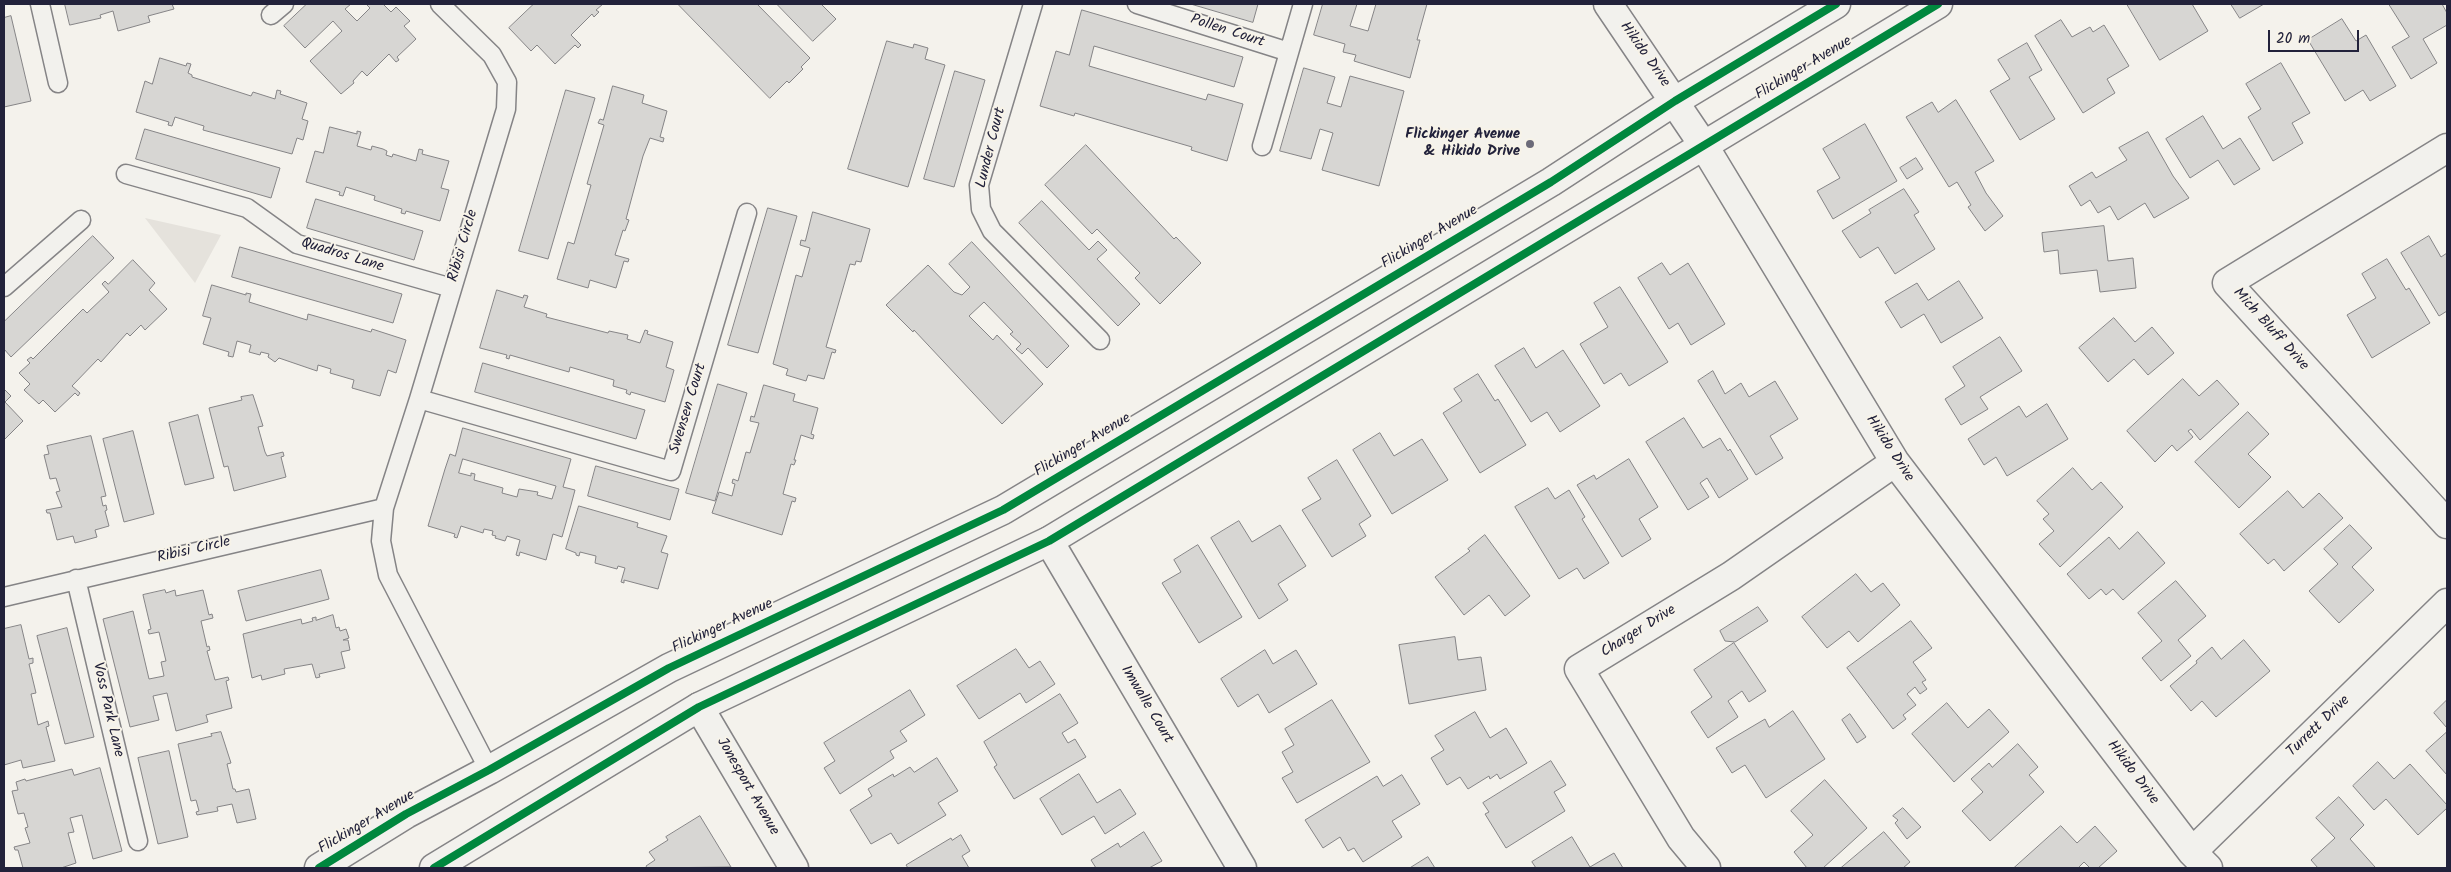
<!DOCTYPE html>
<html>
<head>
<meta charset="utf-8">
<style>
	body { margin:0 }
	#map { position:relative; width:2451px; height:872px; overflow:hidden; background:#f4f2ec; font-family:Kalam,sans-serif }
	canvas { display:block }
	.frame { position:absolute; inset:0; border:5px solid #22223b; pointer-events:none }
	.scale { position:absolute; left:2268px; top:30px; width:91px; height:22px; box-sizing:border-box; border:2px solid #22223b; border-top:0; padding-left:6px; font-size:15px; line-height:18px; white-space:nowrap; color:#22223b; -webkit-text-stroke:4px #f7f3e8; paint-order:stroke }
</style>
</head>
<body>
<div id="map">
<canvas width="2451" height="872"></canvas>
<div class="frame"></div>
<div class="scale">20 m</div>
</div>
<script>
const c = document.querySelector('canvas').getContext('2d');
c.lineJoin = 'round';
function paint(path, color) {
  c.fillStyle = color;
  c.fill(path, 'evenodd');
}
function trace(path, color, width, dash) {
  c.strokeStyle = color;
  c.lineWidth = width;
  c.lineCap = dash ? 'butt' : 'round';
  c.setLineDash(dash || []);
  c.stroke(path);
}
function write(font, color, halo, rows, align = 'center') {
  c.font = font + ' Kalam,sans-serif';
  c.lineWidth = 4;
  c.setLineDash([]);
  c.textBaseline = 'middle';
  c.strokeStyle = halo;
  c.fillStyle = color;
  for (const [text, x, y, turn = 0] of rows) {
    c.save();
    c.translate(x, y);
    c.rotate((+turn || 0) * Math.PI / 180);
    c.textAlign = isNaN(turn) ? turn : align;
    if (halo) c.strokeText(text, 0, 0);
    c.fillText(text, 0, 0);
    c.restore();
  }
}
paint(new Path2D(`
	M145,218L221,235L195,283Z`), '#e5e2dc');
const building = new Path2D(`
	M65,4H172L174,9L148,16L150,22L118,31L113,11L100,15L101,18L70,25Z
	M307,4H351L345,9L357,21L370,8L366,4H383L391,12L396,7L410,21L404,26L416,39L397,57L399,60L396,62L389,54L367,76L362,71L353,81L354,83L341,94L310,61L342,31L333,21L305,48L284,26Z
	M534,4H603L596,10L599,12L594,17L592,14L571,35L581,45L578,48L575,45L555,64L537,45L531,51L509,28Z
	M678,4H757L810,58L801,67L803,69L789,83L787,81L770,98Z
	M777,4H821L836,19L813,41Z
	M1191,4H1258L1253,22Z
	M1323,4H1357L1350,26L1368,31L1376,4H1427L1417,40H1420L1410,78L1354,61L1356,55L1343,52L1345,44L1314,35Z
	M2127,4H2192L2208,31L2160,60Z
	M2231,4H2264L2240,18Z
	M2389,4H2442L2447,13V25L2423,39L2437,63L2411,79L2392,47L2409,37Z
	M1082,10L1243,57L1234,87L1094,46L1089,66L1206,100L1208,94L1243,104L1227,161L1191,150L1192,147L1075,113L1074,116L1040,106L1056,51L1069,55Z
	M11,16L31,101L4,107V18Z
	M2342,19L2356,41L2366,35L2396,86L2370,101L2363,90L2345,101L2308,40Z
	M2061,20L2072,37L2090,27L2093,32L2104,25L2129,66L2107,79L2115,93L2083,113L2035,36Z
	M887,41L913,48L914,44L928,48L925,59L945,65L908,187L848,169Z
	M2027,43L2042,70L2029,77L2055,119L2020,140L1990,91L2010,79L1998,60Z
	M160,58L186,66L187,63L191,64L188,73L192,75V77L251,96L253,92L275,99L277,90L281,91L280,94L307,103L302,119L308,121L303,140L297,138L292,154L203,130L204,126L175,117L172,126L168,125L169,122L136,112L145,81L152,84Z
	M2281,63L2310,113L2292,123L2303,143L2273,161L2248,117L2261,109L2246,84Z
	M1304,68L1335,77L1327,103L1341,107L1350,76L1404,91L1379,186L1322,170L1333,133L1320,129L1311,159L1280,151Z
	M955,71L985,80L954,187L924,179Z
	M613,86L644,95L642,103L667,111L660,137L664,138L663,142L650,138L643,156L626,219L629,220L625,231L623,230L615,255L629,259L628,262L624,261L616,288L590,280L588,288L557,279L568,242L574,244L591,185L587,184L604,125L598,123L600,119L603,120Z
	M566,90L595,98L548,259L519,251Z
	M1956,100L1994,161L1975,172L1986,193L2003,216L1985,231L1968,207L1971,205L1957,182L1949,187L1906,117L1932,102L1938,112Z
	M2203,116L2223,149L2240,138L2260,169L2234,185L2218,160L2190,178L2166,139Z
	M1865,124L1897,181L1833,219L1817,191L1840,178L1823,149Z
	M330,127L357,134V131L361,132L357,146L371,150L372,146L383,149L387,151L386,155L392,157L393,154L416,161L419,149L423,150L422,154L449,161L441,188L449,190L440,221L406,211L405,214L401,213L402,209L374,200L375,196L346,187L343,196L339,195L340,192L306,182L315,151L323,153Z
	M145,129L280,168L271,198L136,159Z
	M2148,132L2173,176L2189,198L2154,218L2145,203L2118,220L2110,206L2098,213L2090,200L2081,206L2069,186L2092,172L2096,178L2127,160L2119,148Z
	M1086,145L1174,239L1176,237L1201,263L1160,304L1135,278L1140,273L1097,229L1092,234L1045,185Z
	M1916,158L1923,169L1907,179L1900,168Z
	M1904,189L1919,212L1914,215L1935,249L1895,274L1878,247L1860,258L1842,231L1871,213L1869,210Z
	M316,199L423,231L414,260L307,228Z
	M1042,201L1089,250L1098,241L1107,250L1097,259L1140,304L1118,326L1019,223Z
	M768,208L797,216L758,353L728,345Z
	M813,212L870,229L861,262L856,261L855,265L850,264L826,347L836,350L835,353L832,352L824,379L808,375L806,381L786,375L788,369L773,364L796,275L802,277L810,248L800,245L801,240L805,241Z
	M2104,226L2108,261L2133,258L2136,288L2100,292L2097,270L2060,274L2058,250L2044,252L2042,233Z
	M93,236L114,258L11,357L4,349V322Z
	M2429,236L2441,257L2447,253V311L2439,316L2401,253Z
	M972,242L1069,346L1047,368L1028,348L1022,354L1016,349L1021,344L1010,334L1013,332L984,302L969,316L993,340L997,335L1043,384L1002,424L914,330L913,332L886,305L928,265L954,292L962,295L970,287L949,264Z
	M240,247L402,294L393,323L232,277Z
	M2387,259L2406,290L2409,288L2430,323L2372,358L2347,315L2376,298L2362,274Z
	M133,260L155,283L149,290L167,309L145,330L141,325L130,336L127,333L101,362L98,359L72,386L80,393L78,396L75,393L55,412L43,400L39,404L24,390L30,384L19,373L30,363L27,360L31,357L33,359L83,309L87,313L109,292L102,284L105,281L108,284Z
	M1662,263L1670,275L1688,263L1725,324L1691,345L1678,323L1669,329L1638,278Z
	M1959,281L1983,318L1941,343L1924,314L1901,328L1885,302L1917,283L1928,300Z
	M212,285L246,295V293L251,294L249,302L307,320L308,314L371,332L372,329L406,340L396,373L388,370L380,396L352,388L354,380L330,373L331,369L318,365L317,371L279,358L275,362L268,357L269,354L261,352L260,355L249,352L251,345L237,341L233,357L228,356L229,352L203,344L211,318L203,316Z
	M1620,287L1668,362L1629,386L1621,373L1604,384L1580,344L1608,327L1594,303Z
	M497,290L523,298L524,295L528,296L524,307L547,314L546,317L608,333L609,331L628,335L627,339L640,343L645,330L648,331L647,334L673,342L666,367L674,370L665,402L631,392L630,395L626,393L627,390L613,386L614,380L570,367L569,372L510,355L509,359L506,358L507,355L480,348Z
	M2114,318L2135,342L2152,327L2174,353L2148,375L2134,359L2108,382L2079,348Z
	M2000,337L2022,371L1980,397L1988,409L1961,425L1945,399L1965,386L1953,367Z
	M1524,348L1536,368L1563,350L1600,406L1560,432L1547,412L1531,422L1495,366Z
	M483,363L645,410L636,439L475,392Z
	M1713,371L1725,394L1741,383L1749,397L1775,381L1798,419L1770,436L1783,458L1756,475L1698,381Z
	M1478,374L1495,401L1498,399L1526,445L1480,473L1443,413L1462,401L1454,389Z
	M2183,379L2199,396L2217,380L2239,404L2200,440L2191,429L2188,431L2193,437L2177,451L2172,445L2155,462L2127,431Z
	M718,384L747,393L715,501L686,493Z
	M764,385L795,394L793,401L818,408L811,434L814,435L813,439L801,435L794,460H796L794,465L791,464L788,475L783,494L796,498L795,502L792,501L782,535L712,513L719,492L732,496L735,484L732,483L733,479L738,481L746,452L750,453L759,423L750,421L751,416L754,417Z
	M4,389L11,396L5,402L23,421L4,440Z
	M253,395L263,426L258,427L265,452L267,456L283,452L284,456L281,457L286,477L234,491L228,466L224,467L209,408L242,400L241,397Z
	M2047,404L2068,439L2007,476L1996,457L1984,465L1968,439L2019,406L2026,417Z
	M2248,412L2269,434L2248,454L2271,477L2239,508L2195,462Z
	M198,415L214,478L185,485L169,423Z
	M1684,418L1703,448L1720,438L1728,451L1730,449L1748,479L1719,498L1707,478L1700,483L1709,497L1688,510L1646,442Z
	M463,428L571,459L563,487L575,490L571,505L562,537L553,534L546,560L520,552L519,556L516,555L520,540L507,536L505,541L495,538L496,536L492,535L493,531L484,529L483,533L461,526L457,538L454,537L455,534L428,526L445,469L450,454L455,456ZM463,459L556,486L552,499L537,495L538,492L519,489L517,497L502,493L503,488L474,480L475,474L471,473V476L459,473Z
	M133,431L154,514L124,522L103,439Z
	M1380,433L1394,456L1422,439L1448,480L1392,514L1353,450Z
	M91,436L106,496L101,497L103,506L106,505L107,510L105,511L109,526L95,530L97,537L75,543L73,536L57,540L50,513H47L46,510L62,507L56,492L60,491L56,478L50,479L44,455L49,454L47,446Z
	M1629,459L1658,507L1639,519L1651,539L1622,557L1577,485L1594,475L1596,479Z
	M1337,460L1371,516L1359,524L1366,536L1332,557L1302,510L1321,499L1308,478Z
	M596,466L679,489L670,520L588,496Z
	M2073,468L2092,490L2101,482L2123,507L2060,567L2039,544L2054,531L2043,519L2049,514L2037,501Z
	M1548,488L1555,499L1569,490L1585,517L1582,519L1609,563L1584,579L1577,568L1559,579L1515,507Z
	M2288,491L2303,508L2319,493L2343,518L2284,571L2274,559L2268,564L2240,534Z
	M579,506L638,523L637,527L667,536L661,552L668,554L658,589L624,580V583L621,582L625,568L618,566L617,569L595,563L596,556L580,552L579,556L576,555V553L566,549Z
	M1239,521L1252,542L1280,525L1306,566L1278,584L1288,600L1259,619L1211,538Z
	M2350,525L2372,548L2352,567L2374,590L2339,623L2309,591L2338,564L2324,549Z
	M2138,532L2165,563L2123,600L2113,589L2106,595L2101,589L2089,599L2067,574L2109,537L2119,549Z
	M1485,535L1530,596L1505,616L1489,595L1464,615L1435,577L1470,551L1468,549Z
	M1198,545L1242,617L1199,643L1162,583L1181,572L1174,560Z
	M321,570L329,599L246,621L238,591Z
	M1856,574L1871,592L1883,583L1900,605L1858,642L1849,631L1827,648L1802,617Z
	M2176,581L2206,616L2178,640L2191,656L2161,681L2142,658L2162,641L2138,613Z
	M165,590L166,593L175,590L176,596L203,590L209,615L212,614L213,618L201,621L207,647L209,646L210,650L207,651L215,680L228,677L229,680L226,681L232,708L206,715L208,722L176,731L167,693L153,696L159,720L130,727L103,619L133,611L149,679L164,676L161,662L166,661L159,632L149,634L148,630L151,629L143,595Z
	M1758,607L1768,621L1735,642L1725,641L1720,631Z
	M333,615L336,628L339,627L340,631L346,629L349,638L343,640H348L350,650L341,652L345,668L319,674L320,677L316,678L312,664L284,669L285,674L262,680L261,675L252,678L243,634L301,619L302,624L313,621L312,618L316,617V620Z
	M1911,621L1932,648L1913,662L1926,680L1922,682L1927,689L1920,694L1915,687L1907,694L1916,705L1903,715L1906,719L1893,729L1847,668Z
	M21,625L29,659L33,658V663L29,664L36,693L31,694L38,725L48,721L49,726L46,727L55,761L23,768L21,760L4,765V629Z
	M67,628L94,737L65,744L37,636Z
	M1455,637L1458,660L1481,657L1486,690L1409,704L1399,645Z
	M2244,640L2270,671L2216,717L2202,701L2191,711L2170,686L2197,663L2196,661L2212,647L2221,659Z
	M1734,643L1766,691L1749,702L1742,691L1728,701L1738,717L1708,738L1691,712L1712,697L1694,670Z
	M1016,649L1029,668L1040,661L1055,684L1026,703L1020,693L979,719L957,686Z
	M1265,650L1273,664L1296,650L1317,684L1269,713L1258,694L1238,707L1221,679Z
	M910,690L925,715L900,731L907,741L890,751L894,758L840,794L824,768L835,761L824,743Z
	M1060,694L1078,723L1062,733L1068,743L1075,739L1086,757L1014,799L994,767L997,765L984,742Z
	M1332,700L1370,762L1297,803L1282,778L1293,772L1282,752L1294,745L1285,729Z
	M2447,700V728L2434,713Z
	M1947,703L1968,728L1989,709L2009,732L1954,782L1912,734Z
	M1793,711L1825,759L1766,798L1745,765L1732,773L1716,748L1765,719L1769,727Z
	M1475,712L1490,738L1506,728L1527,763L1500,779L1497,774L1490,779L1489,776L1468,789L1460,777L1447,785L1431,758L1444,750L1435,736Z
	M1850,714L1866,737L1857,743L1842,720Z
	M221,732L231,763L227,764L233,789H235L236,792L249,789L256,819L237,823L232,804L217,807L218,811L197,815L196,812L199,811L196,800L191,801L178,744L212,736L211,734Z
	M2447,732V775L2426,751Z
	M2018,744L2038,767L2029,775L2044,792L1990,841L1962,811L1983,792L1971,779L1989,763L1992,767Z
	M169,751L188,837L158,844L138,758Z
	M937,758L958,791L938,803L946,815L898,844L891,833L871,844L850,810L872,796L868,789L893,774L894,777L910,767L914,772Z
	M1551,761L1566,785L1554,792L1565,811L1506,848L1485,814L1489,812L1483,803Z
	M2378,762L2394,779L2410,764L2447,805V808L2418,835L2386,799L2374,810L2353,786Z
	M100,768L122,851L93,859L82,815L70,818L74,832L68,833L76,863L61,868H23L18,850H15L14,847L30,843L25,828L28,827L24,813L18,814L12,791L18,790L16,782L25,779L26,781L72,769L74,775Z
	M1079,774L1097,803L1120,789L1136,814L1105,834L1094,816L1062,835L1040,799Z
	M1402,775L1420,804L1392,821L1402,837L1363,862L1354,848L1348,851L1340,837L1323,848L1305,820L1377,776L1383,786Z
	M1825,780L1867,828L1823,868H1807L1794,852L1813,835L1791,811Z
	M2339,797L2364,825L2350,839L2375,867L2374,868H2318L2311,860L2335,838L2316,818Z
	M1903,808L1921,827L1907,839L1895,823L1898,820L1893,816Z
	M700,816L731,867L647,868L646,866L655,860L649,852L668,840L666,837Z
	M2061,826L2077,843L2095,826L2117,851L2098,868H2090L2084,862L2078,868H2014Z
	M1144,832L1162,861L1149,868H1096L1091,860L1118,843L1120,847Z
	M1884,832L1910,862L1903,868H1841Z
	M961,835L970,851L962,856L969,868H908L906,865L951,838L952,840Z
	M1572,837L1590,867L1614,853L1623,868H1536L1532,862Z
	M1428,857L1435,868H1410Z`);
paint(building, '#d7d6d3');
trace(building, '#858486', 1);
const lane = new Path2D(`
	M40,4L58,83
	M1033,4L979,185L981,209L992,231L1100,340
	M1137,4L1289,52
	M271,15L284,4
	M1262,146L1303,4
	M126,174L247,208L297,244L452,288
	M4,287L81,220
	M419,399L671,471L747,213
	M384,508L381,541L388,575L489,770
	M76,579L138,841
	M4,597L384,508L419,399L506,109L507,82L492,55L440,4`);
const street = new Path2D(`
	M1608,4L1704,146L1895,462L2192,852L2208,868
	M2447,148L2227,283L2447,524
	M1049,541L1242,868
	M699,707L794,868
	M2192,852L2447,603
	M1706,868L1681,838L1579,669L1731,576L1895,462`);
const secondary = new Path2D(`
	M319,868L406,814L489,770L669,668L1003,510L1551,182L1675,101L1836,4
	M434,868L699,707L1049,541L1938,4`);
trace(lane, '#858486', 21);
trace(street, '#858486', 31);
trace(secondary, '#858486', 31);
trace(lane, '#f2f1ed', 18);
trace(street, '#f2f1ed', 28);
trace(secondary, '#f2f1ed', 28);
trace(new Path2D(`
	M319,868L406,814L489,770L669,668L1003,510L1551,182L1675,101L1836,4
	M434,868L699,707L1049,541L1938,4`), '#00873e', 8);
for (const [x, y, r, color] of [
	[1530,144,5,"#6c6b79"]
]) {
  const dot = new Path2D();
  dot.arc(x, y, r, 0, 2 * Math.PI);
  c.fillStyle = color;
  c.fill(dot);
  trace(dot, '#f7f3e8', 2);
}
write('15px', '#22223b', '#f7f3e8', [
	["Pollen Court",1227,32,18],
	["Hikido Drive",1644,55,55],
	["Flickinger Avenue",1804,69,-31],
	["Lunder Court",992,148,-76],
	["Flickinger Avenue",1430,238,-31],
	["Ribisi Circle",464,246,-74],
	["Quadros Lane",342,256,17],
	["Mich Bluff Drive",2270,330,48],
	["Swensen Court",689,409,-73],
	["Flickinger Avenue",1083,446,-31],
	["Hikido Drive",1889,449,57],
	["Ribisi Circle",194,551,-13],
	["Flickinger Avenue",723,627,-25],
	["Charger Drive",1639,632,-32],
	["Imwalle Court",1146,705,59],
	["Voss Park Lane",107,710,77],
	["Turrett Drive",2319,727,-44],
	["Hikido Drive",2132,773,53],
	["Jonesport Avenue",747,787,60],
	["Flickinger Avenue",367,823,-31]
]);
write('bold 15px', '#22223b', '#f7f3e8', [
	["Flickinger Avenue",1520,135],
	["& Hikido Drive",1520,152]
], 'right');
</script>
</body>
</html>
